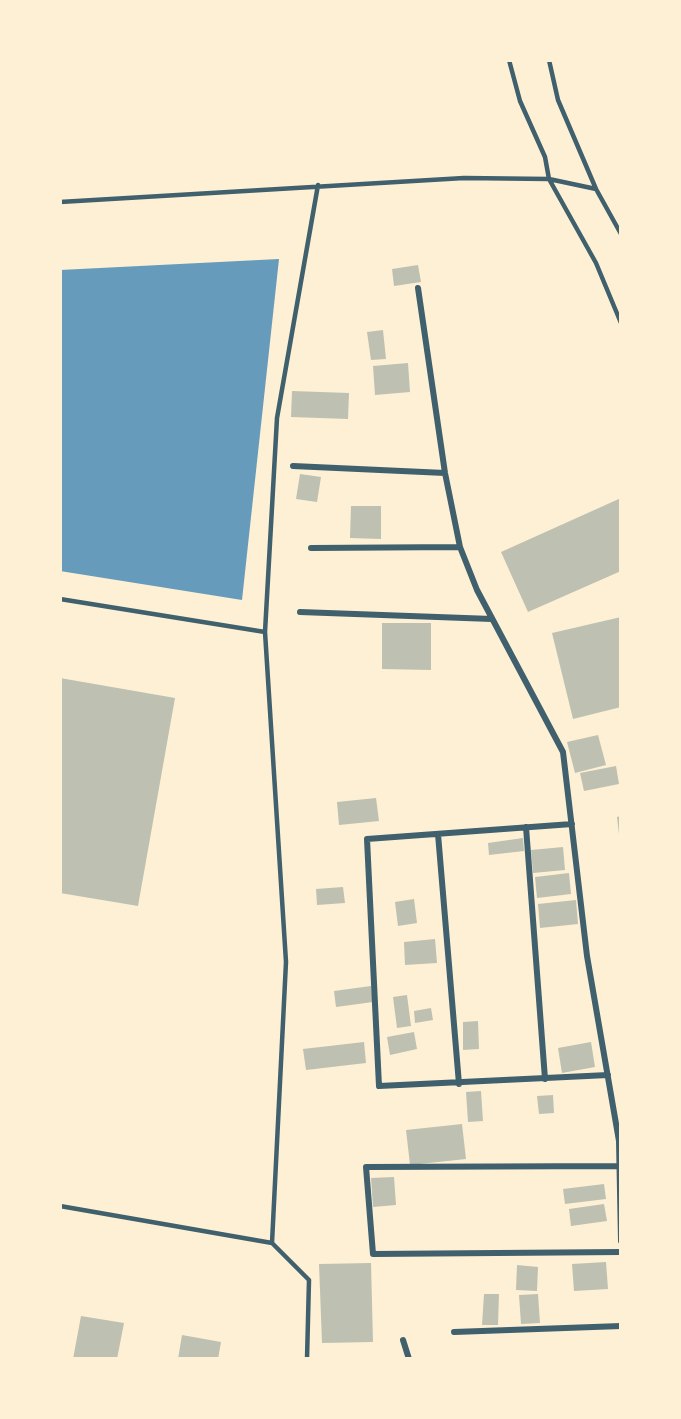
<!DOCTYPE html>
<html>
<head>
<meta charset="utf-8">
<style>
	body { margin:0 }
	#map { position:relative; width:681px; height:1419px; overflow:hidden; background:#fdf0d5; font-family:Bitter,serif }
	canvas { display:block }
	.frame { position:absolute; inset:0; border:62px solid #fdf0d5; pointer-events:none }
</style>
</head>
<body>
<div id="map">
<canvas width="681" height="1419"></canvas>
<div class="frame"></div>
</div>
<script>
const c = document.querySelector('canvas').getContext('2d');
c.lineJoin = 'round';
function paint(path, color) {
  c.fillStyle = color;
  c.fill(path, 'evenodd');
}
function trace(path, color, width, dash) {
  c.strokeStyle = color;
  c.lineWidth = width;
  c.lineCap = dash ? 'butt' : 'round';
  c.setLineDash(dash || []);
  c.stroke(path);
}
paint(new Path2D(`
	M279,259L242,600L60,571V270Z`), '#669bbc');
paint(new Path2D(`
	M418,265L421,282L394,286L392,269Z
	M383,330L386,359L371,360L367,332Z
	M408,363L410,392L375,395L373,366Z
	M292,391L349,393L348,419L291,417Z
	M300,474L321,477L317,502L296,499Z
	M621,498V571L528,612L501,552Z
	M351,506H381V539L350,538Z
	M621,617V707L573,719L552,633Z
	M382,623H431V670L382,669Z
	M60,678L175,698L138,906L60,893Z
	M598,735L606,765L575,773L567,742Z
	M616,766L619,784L584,791L580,773Z
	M376,798L379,821L339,825L337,802Z
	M621,816V843H620L617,817Z
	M523,838L524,851L489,855L488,843Z
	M563,847L565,870L533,873L531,850Z
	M569,873L571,894L537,898L535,877Z
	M343,887L345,903L317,905L316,889Z
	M414,899L417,923L398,926L395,902Z
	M576,900L578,924L540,928L538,904Z
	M435,939L437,963L405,965L404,942Z
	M371,986L373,1002L336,1007L334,991Z
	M407,995L411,1026L397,1028L393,997Z
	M431,1008L433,1020L415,1023L414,1011Z
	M478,1021L479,1049L463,1050V1022Z
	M414,1032L417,1049L390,1055L387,1037Z
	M364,1042L366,1063L306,1070L303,1049Z
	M591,1042L595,1067L562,1073L558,1048Z
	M481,1091L483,1121L468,1122L466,1092Z
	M553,1095L554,1113L539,1114L537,1096Z
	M462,1124L466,1159L410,1165L406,1130Z
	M394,1177L396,1205L373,1207L371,1178Z
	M604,1184L606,1199L565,1204L563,1189Z
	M604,1204L607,1221L571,1226L569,1209Z
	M606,1262L608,1289L574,1291L572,1264Z
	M371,1263L373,1342L322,1343L319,1264Z
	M517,1265L538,1267L537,1291L516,1290Z
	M484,1294H499L498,1325H482Z
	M538,1294L540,1323L521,1324L519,1295Z
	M81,1316L124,1323L117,1359H73Z
	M182,1335L221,1342L218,1359H178Z`), '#bec0b2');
trace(new Path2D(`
	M509,60L520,101L545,157L549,179L596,263L621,323
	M549,60L558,100L596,189L621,234
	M60,202L464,178L549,179L596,189
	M60,599L265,632
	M60,1206L272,1243L286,962L265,632L277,418L318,185
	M272,1243L309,1280L307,1359`), '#3f606c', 4.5);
trace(new Path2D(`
	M418,288L445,473L460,547L477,590L563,752L587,956L619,1141L621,1241
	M293,466L445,473
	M311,548L460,547
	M300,612L492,619
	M572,824L367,839L379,1086L608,1075
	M526,827L545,1079
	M438,834L459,1084
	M620,1166L366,1167L373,1254L621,1252
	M454,1332L621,1326
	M403,1340L409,1359`), '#3f606c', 6);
</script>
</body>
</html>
